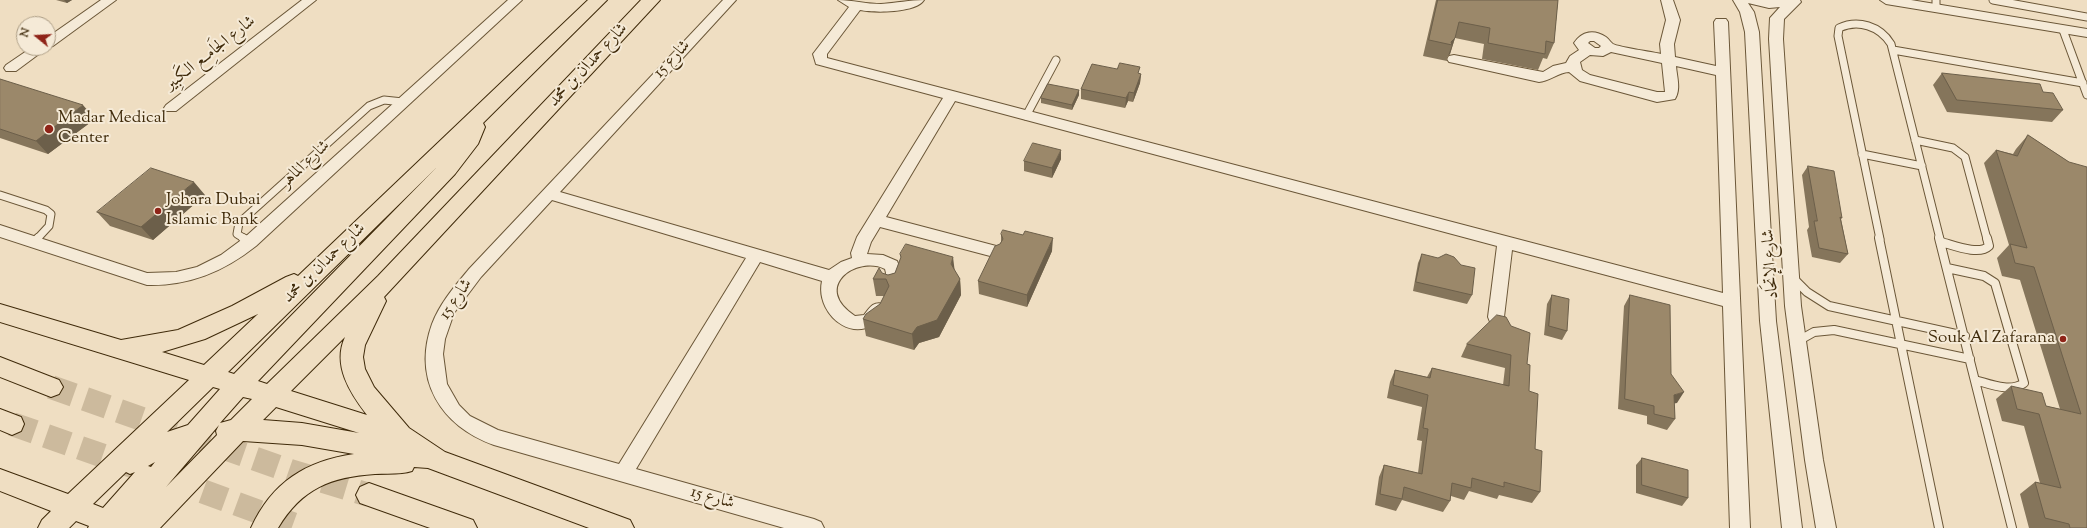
<!DOCTYPE html>
<html>
<head>
<meta charset="utf-8">
<style>
	body { margin:0 }
	#map { position:relative; width:2087px; height:528px; overflow:hidden; background:#efdec2; font-family:"Sorts Mill Goudy",serif }
	canvas { display:block }
	.north { position:absolute; left:16px; top:16px; width:40px; height:40px; box-sizing:border-box; background:#f5ead7; border:1px solid #ac9d85; border-radius:50%; rotate:288deg; font-size:11px; font-weight:700; line-height:16px; text-align:center; color:#3f2a0a }
	.north::after { content:''; display:block; margin:auto; width:14px; height:18px; background:#8f2418; clip-path:polygon(50% 0,100% 100%,50% 72%,0 100%) }
</style>
</head>
<body>
<div id="map">
<canvas width="2087" height="528"></canvas>
<div class="north">N</div>
</div>
<script>
const c = document.querySelector('canvas').getContext('2d');
c.lineJoin = 'round';
function trace(path, color, width, dash) {
  c.strokeStyle = color;
  c.lineWidth = width;
  c.lineCap = dash ? 'butt' : 'round';
  c.setLineDash(dash || []);
  c.stroke(path);
}
function paint(path, color) {
  c.fillStyle = color;
  c.fill(path, 'evenodd');
}
function write(font, color, halo, rows, align = 'center') {
  c.font = font + ' "Sorts Mill Goudy",Amiri,serif';
  c.lineWidth = 4;
  c.setLineDash([]);
  c.textBaseline = 'middle';
  c.strokeStyle = halo;
  c.fillStyle = color;
  for (const [text, x, y, turn = 0] of rows) {
    c.save();
    c.translate(x, y);
    c.rotate((+turn || 0) * Math.PI / 180);
    c.textAlign = isNaN(turn) ? turn : align;
    if (halo) c.strokeText(text, 0, 0);
    c.fillText(text, 0, 0);
    c.restore();
  }
}
trace(new Path2D(`
	M51,387L290,471L369,495
	M12,424L135,467
	M169,479L303,528`), '#ccba9d', 24, [24, 12]);
const serviceFar1 = new Path2D(`
	M1936,0V8
	M1993,0L2087,17
	M2063,30L2087,95
	M1893,50L2083,83
	M1026,116L1056,60
	M1915,140L1953,148L1965,157L1987,239
	M1862,154L1922,166
	M0,195L46,210L51,214L49,226L37,239
	M245,239L237,234L239,223L369,106L384,100L403,102
	M1880,239L1838,36L1839,28C1858,19 1880,26 1891,44L1940,239`);
const service = new Path2D(`
	M243,238L250,242
	M1879,238L1939,528
	M1939,238L2012,528
	M34,242L38,238
	M1941,242C1953,245 1979,256 1989,246L1987,238
	M1947,268L1984,276L1995,283L2024,383C2010,393 1990,384 1975,380
	M1793,278L1807,292L1829,306L1965,336
	M1798,341L1814,332L1834,330L1970,359`);
const minor = new Path2D(`
	M101,0H116L53,46L48,47V37Z
	M302,0H316L176,111H166L164,108L166,105Z
	M508,0H522L256,246C223,272 189,286 147,285L0,237V225L147,273L176,272L197,267L221,255L244,238Z
	M723,0H736L560,192L829,270L841,262L852,258L851,253L857,237L943,98L816,64L813,54L849,7L838,0C852,0 866,4 881,4C896,3 910,0 924,0C916,13 874,13 860,10L827,54V58L1723,293L1716,75L1676,66C1677,78 1681,89 1675,99L1657,102L1580,81L1569,72C1559,72 1550,81 1539,82L1454,63L1449,62L1447,59L1449,56L1454,55L1543,72L1553,66L1566,63L1570,56L1579,50L1574,43C1582,31 1594,29 1606,37C1609,39 1610,42 1613,44C1618,47 1653,52 1661,54L1660,44L1666,20L1661,0H1673L1680,20L1674,44L1675,57L1716,66L1714,22L1716,19H1726L1728,22L1750,528H1730L1723,306L1512,250L1504,317L1502,322L1496,324L1490,322L1488,317L1497,246L955,101L886,217L1000,247L1002,251L1000,255L994,257L880,227L871,242L867,254L883,255L897,261L902,273L897,288L891,290L885,288L883,284L886,273L885,269C857,255 811,287 855,316L864,315C870,307 873,301 884,304L886,309C863,353 814,317 822,281L760,262L636,469L814,519L821,522L824,528H784L494,445C441,426 412,380 432,324C440,303 455,286 469,269ZM1590,41H1594L1601,46L1599,48H1595L1588,43ZM1611,52L1662,63L1665,92H1657L1590,75L1582,70L1580,62L1590,55L1603,56ZM552,200L746,258L619,464L498,430L470,416L459,405L447,384L443,354L445,339L454,313L481,277Z
	M1733,0H1800L1801,2L1784,19L1783,39L1801,306L1823,460L1836,528H1816L1805,460L1785,306L1769,39L1770,18L1780,7L1769,8L1748,3L1754,12L1759,32L1776,321L1802,528H1782L1760,321L1745,32L1740,12Z
	M1880,0H1911L2087,29V37L1886,4Z
	M31,48H47L16,71H6L4,68L6,65Z`);
const primary = new Path2D(`
	M588,0H607L483,123L485,127L478,144L455,174L258,381L267,384L378,276L641,0H660L384,297L386,301L365,345L363,357L365,369L374,387L409,428L445,452L630,520L634,528H589L428,468L414,467L412,471C400,475 388,473 375,474C331,477 302,488 278,528H251C272,482 306,461 354,454L302,445L243,441L160,528H88L89,526L76,521L69,528H38L42,520L51,511L0,491V469L68,494L189,380L0,322V304L121,340L178,330L232,306L286,277L294,274L298,276ZM437,167L234,374L228,372ZM258,314L204,365L162,352L205,339ZM345,337C332,365 350,393 367,415L291,391ZM213,387L220,389L188,425L167,432ZM243,397L252,399L231,420L220,423ZM276,407L359,433L302,423L263,420ZM219,425L216,431L217,435L166,487ZM155,462L151,467L148,466ZM126,472L130,474L135,472L103,508L93,504Z
	M0,357L59,380L63,387L59,394L51,397L0,377Z
	M0,409L21,417L24,424L21,431L12,435L0,430Z
	M369,483L473,520L477,528H430L360,503L356,495L360,487Z`);
trace(serviceFar1, '#6b5738', 9);
trace(service, '#6b5738', 10);
trace(minor, '#6b5738', 2);
trace(primary, '#3f2a0a', 2);
trace(serviceFar1, '#f5ead7', 7);
trace(service, '#f5ead7', 8);
paint(minor, '#f5ead7');
paint(primary, '#efdec2');
paint(new Path2D(`
	M56,0H72L67,3Z
	M1436,0H1558L1554,43L1547,59L1543,58L1538,70L1482,59L1484,44L1455,38L1450,54L1448,56L1447,61L1423,56Z
	M1117,69L1141,74L1140,83L1133,102L1128,101L1125,108L1081,99V89Z
	M1942,73L2043,92L2063,110L2052,122L1947,112L1933,85Z
	M0,79L95,119L48,154L0,138Z
	M1079,90V95L1072,110L1041,103V98Z
	M2028,135L2069,162L2087,528H2029L2020,494L2035,482L2040,483L2024,426L2002,421L1996,399L2011,386L2046,406L2060,409L2020,280L2002,276L1997,258L2009,245L1984,163L1996,150L2013,154L2016,149Z
	M1061,159L1052,178L1024,171V161Z
	M1808,166L1842,218L1841,219L1848,254L1840,263L1812,257L1807,230L1809,227L1802,175Z
	M205,195L153,240L110,226L97,212Z
	M1001,234L1052,251L1027,307L979,294L978,281L1001,242Z
	M900,254L954,270L960,279L961,295L939,337L919,343L914,350L866,336L863,319L880,304L884,296H876L873,279L895,273L901,258Z
	M1422,254L1472,295L1467,304L1413,291L1418,263Z
	M1552,295L1567,331L1562,340L1544,335L1547,304Z
	M1630,295L1671,374L1677,403H1674L1675,419L1667,430L1647,424V416L1618,409L1624,306Z
	M1497,315L1527,364L1529,391L1540,492L1532,503L1499,495L1497,499L1469,491L1464,500L1451,496L1450,501L1443,512L1402,500L1396,511L1375,505L1379,477L1384,465L1418,473L1422,441L1417,440L1422,407L1387,398L1390,382L1395,370L1427,377L1432,368L1503,385L1505,368L1461,357L1467,344Z
	M1642,458L1688,498L1682,506L1636,493V465Z`), '#85755b');
paint(new Path2D(`
	M64,0H72L67,3Z
	M1455,38L1450,54L1448,56L1452,45L1451,42Z
	M1141,74L1140,83L1133,102L1134,93Z
	M1079,90V95L1072,110V105Z
	M1129,92L1128,101L1125,108L1126,98Z
	M83,105L95,119L48,154L36,141Z
	M1061,150V159L1052,178V168Z
	M194,182L205,195L153,240L141,227Z
	M1053,238L1052,251L1027,307V295Z
	M953,257L955,273L951,264Z
	M960,279L961,295L939,337L919,343L914,350L912,334L917,327Z
	M1684,392L1677,403L1666,405L1674,395Z`), '#6c5f4a');
const building = new Path2D(`
	M1438,0H1558L1554,43L1546,41L1545,54L1488,43L1490,28L1459,22L1455,38L1451,42L1452,45L1429,40Z
	M1120,63L1140,67L1138,73L1141,74L1134,93L1129,92L1126,98L1081,89L1092,64L1117,69Z
	M1942,73L2040,84L2043,92L2053,93L2063,110L1957,100Z
	M0,79L83,105L36,141L0,129Z
	M1048,84L1079,90L1072,105L1041,98Z
	M2028,135L2069,162L2087,167V528H2070L2069,524L2045,518L2035,482L2061,488L2039,414L2017,409L2011,386L2042,393L2046,406L2081,414L2034,267L2015,263L2010,244L2027,248L1996,150L2017,156Z
	M1033,143L1061,150L1052,168L1024,161Z
	M1808,166L1834,171L1842,218L1840,217L1848,254L1819,248L1814,221H1817Z
	M151,168L194,182L141,227L97,212Z
	M1003,230L1023,235L1025,231L1053,238L1027,295L978,281L995,246L1000,244L1003,239L1001,234Z
	M906,244L953,257L951,264L960,279L937,320L917,327L912,334L863,319L866,314L880,304L889,286L886,279H873L879,268L882,273L888,275L895,273L901,257L900,254Z
	M1422,254L1438,258L1446,254L1454,257L1461,265L1475,268L1472,295L1416,282Z
	M1552,295L1569,299L1567,331L1549,326Z
	M1630,295L1670,305L1671,374L1684,392L1674,395L1675,419L1654,414V406L1625,399Z
	M1497,315L1506,317L1511,326L1530,333L1527,364L1530,365L1529,391L1538,394L1535,449L1542,451L1540,492L1504,482V487L1472,478L1471,488L1452,483L1450,501L1404,487L1402,499L1380,494L1384,465L1422,474L1428,429L1423,428L1428,395L1393,385L1395,370L1430,378L1432,368L1509,386L1511,355L1467,344Z
	M1642,458L1688,470V498L1642,485Z`);
paint(building, '#9b886a');
trace(building, '#6c5f4a', 1);
for (const [x, y, r, color] of [
	[49,129,5,"#8f2418"],
	[158,211,4,"#8f2418"],
	[2063,339,4,"#8f2418"]
]) {
  const dot = new Path2D();
  dot.arc(x, y, r, 0, 2 * Math.PI);
  c.fillStyle = color;
  c.fill(dot);
  trace(dot, '#f5ead7', 1.5);
}
write('17px', '#3f2a0a', '#f5ead7', [
	["شارع الجَامِع الكَبِير",211,54,-38],
	["شارع 15",673,60,-47],
	["شارع حمدان بن محمد",589,66,-47],
	["شارع الماهر",306,165,-43],
	["شارع حمدان بن محمد",325,264,-44],
	["شارع الإتحَاد",1772,264,-94],
	["شارع 15",457,300,-56],
	["شارع 15",712,499,16]
]);
write('17px', '#3f2a0a', '#f5ead7', [
	["Madar Medical",58,119],
	["Center",58,139],
	["Johara Dubai",166,201],
	["Islamic Bank",166,221],
	["Souk Al Zafarana",2055,339,"right"]
], 'left');
</script>
</body>
</html>
